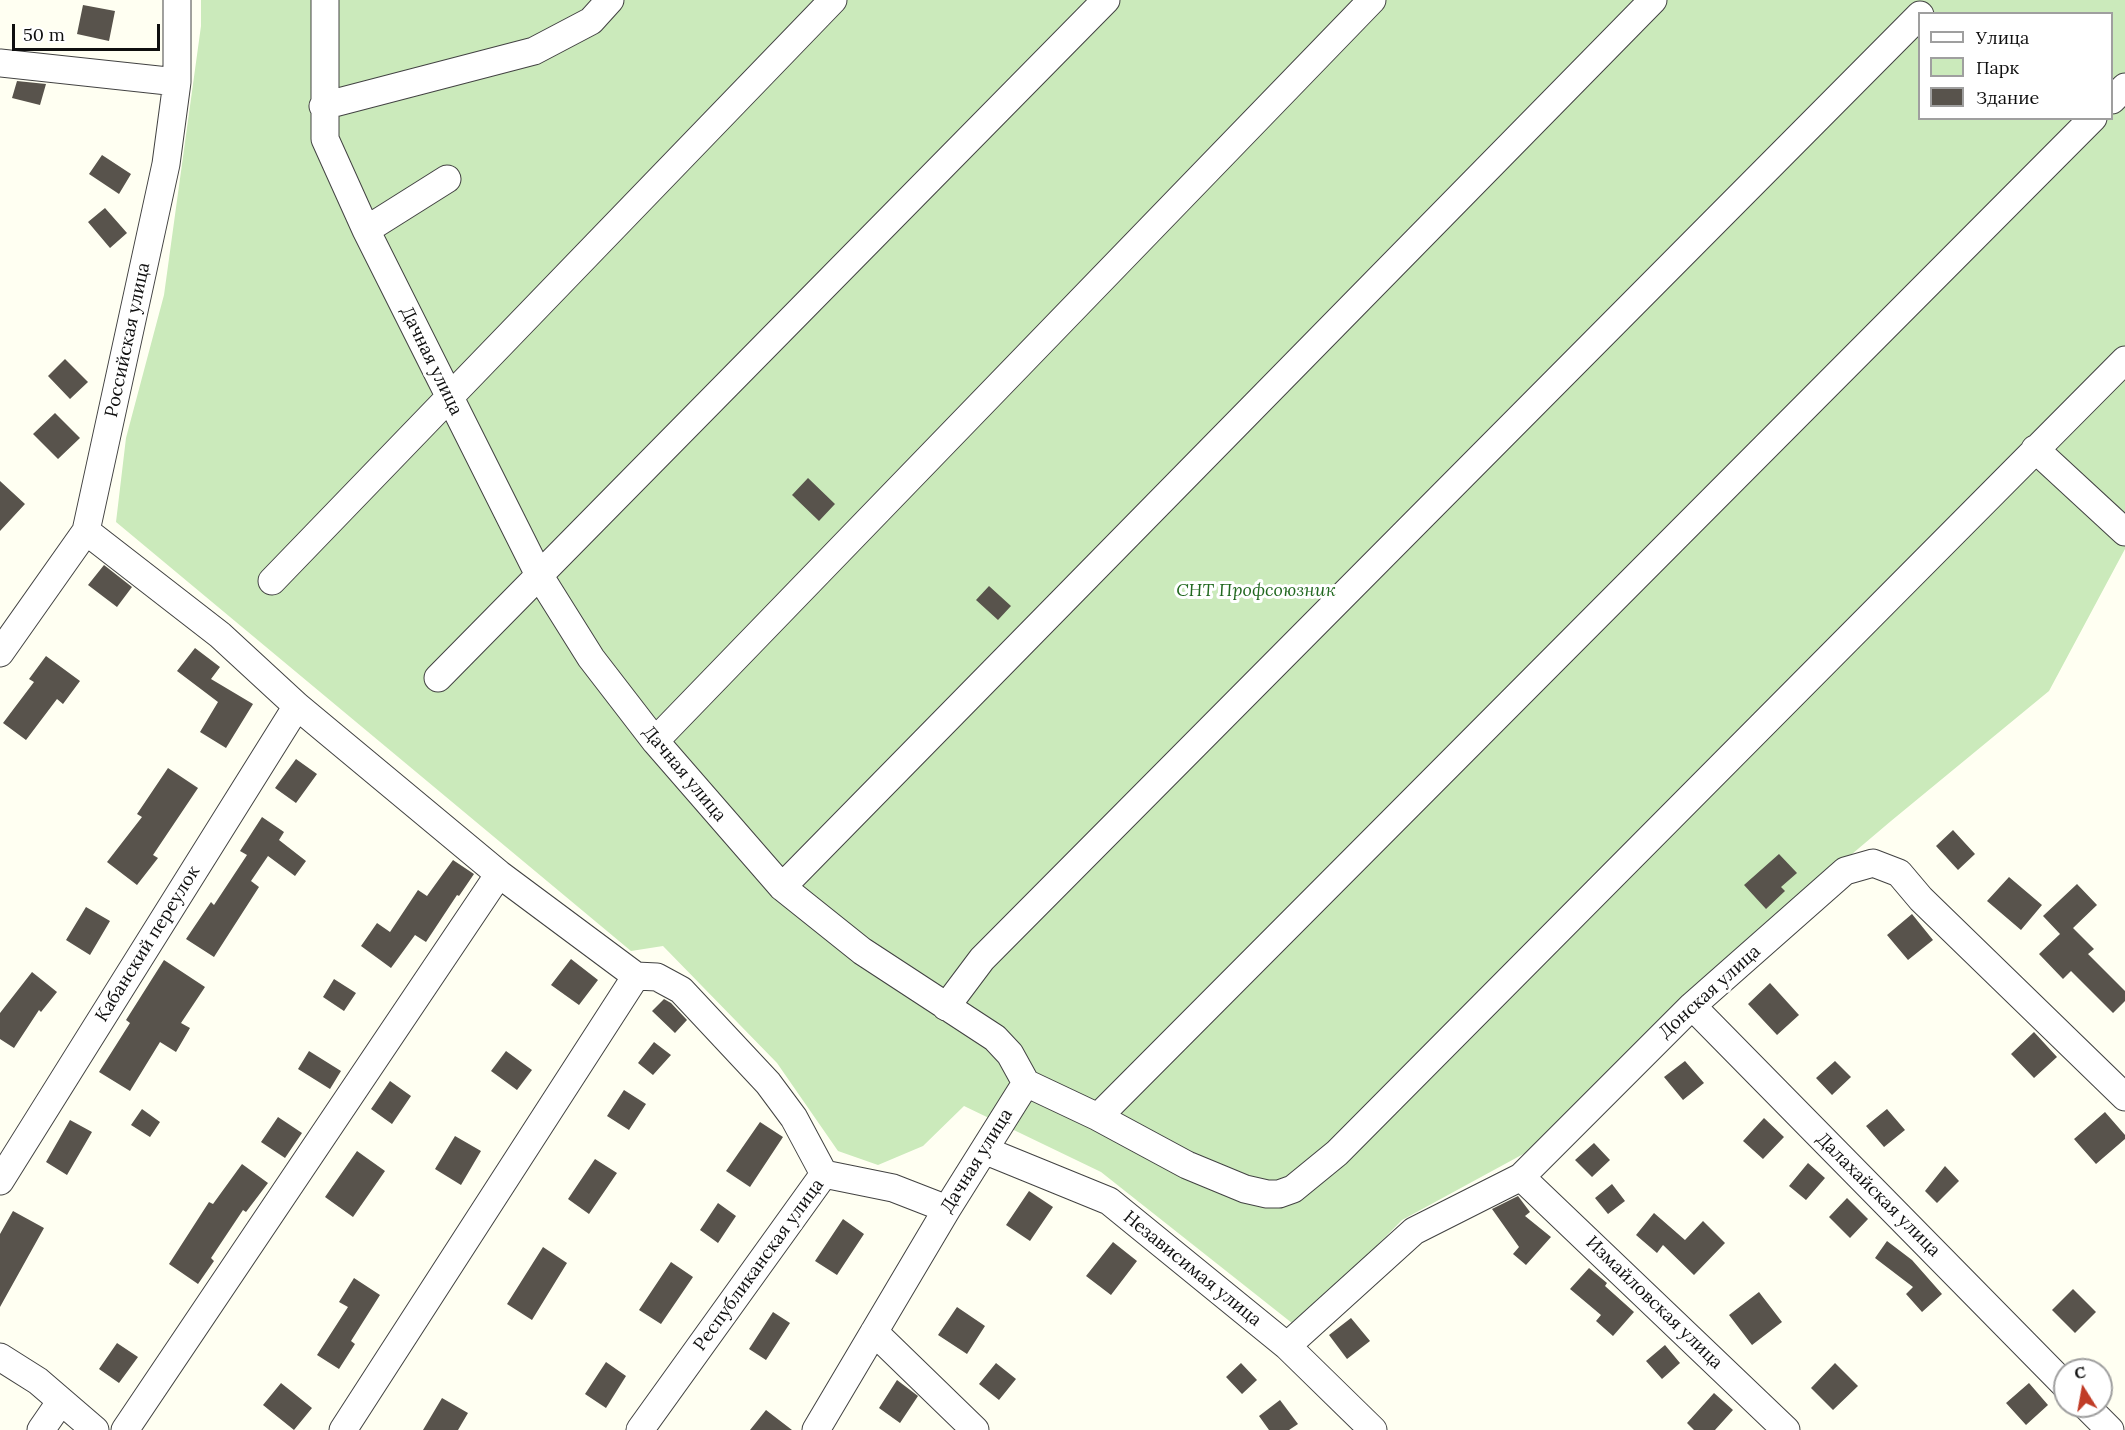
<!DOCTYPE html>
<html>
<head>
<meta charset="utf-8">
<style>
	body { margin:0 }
	#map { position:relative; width:2125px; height:1430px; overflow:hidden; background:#fffff2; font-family:Lora,serif }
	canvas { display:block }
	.legend { position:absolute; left:1918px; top:12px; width:195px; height:108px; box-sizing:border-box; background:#fff; border:2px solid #9f9f9f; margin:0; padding:8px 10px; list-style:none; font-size:18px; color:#0f0f0f }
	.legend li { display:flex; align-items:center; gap:12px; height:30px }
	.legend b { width:30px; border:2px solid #9f9f9f }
	.north { position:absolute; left:2053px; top:1358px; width:60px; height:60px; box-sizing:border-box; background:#fff; border:2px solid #9f9f9f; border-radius:50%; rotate:349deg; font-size:16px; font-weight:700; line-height:24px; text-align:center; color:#0f0f0f }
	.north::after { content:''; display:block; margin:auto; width:21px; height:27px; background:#c03c27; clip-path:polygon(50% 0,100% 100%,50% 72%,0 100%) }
	.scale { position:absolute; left:12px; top:24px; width:148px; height:27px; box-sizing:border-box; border:3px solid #0f0f0f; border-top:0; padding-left:8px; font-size:18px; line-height:21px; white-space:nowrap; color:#0f0f0f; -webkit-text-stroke:4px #fff; paint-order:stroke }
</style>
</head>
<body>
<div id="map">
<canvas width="2125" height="1430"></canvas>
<ul class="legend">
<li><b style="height:8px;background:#fff"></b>Улица</li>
<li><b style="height:16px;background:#cbeabb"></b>Парк</li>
<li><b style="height:16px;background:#58534c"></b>Здание</li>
</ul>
<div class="north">С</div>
<div class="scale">50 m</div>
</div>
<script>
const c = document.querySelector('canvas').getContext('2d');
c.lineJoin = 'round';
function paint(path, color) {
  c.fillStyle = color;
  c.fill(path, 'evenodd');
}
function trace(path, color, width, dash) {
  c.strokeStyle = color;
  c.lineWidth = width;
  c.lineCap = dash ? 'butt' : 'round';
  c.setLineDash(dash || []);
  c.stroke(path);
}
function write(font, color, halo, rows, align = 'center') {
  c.font = font + ' Lora,serif';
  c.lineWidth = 6;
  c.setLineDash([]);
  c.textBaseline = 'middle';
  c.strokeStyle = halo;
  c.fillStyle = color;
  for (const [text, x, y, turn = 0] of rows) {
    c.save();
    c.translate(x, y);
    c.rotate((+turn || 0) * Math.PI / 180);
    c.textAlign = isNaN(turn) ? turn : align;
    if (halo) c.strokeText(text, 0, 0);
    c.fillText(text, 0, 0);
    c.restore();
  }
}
paint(new Path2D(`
	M201,0H2125V549L2049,691L1891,821L1708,976L1527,1152L1402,1220L1297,1327L1101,1172L964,1106L923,1146L878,1165L838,1151L777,1063L663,946L631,951L116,522L126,438L164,295L201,26ZM1920,14H2112V118H1920Z`), '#cbeabb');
paint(new Path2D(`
	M83,5L115,11L109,41L77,34Z
	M17,81L46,84L40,105L12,98Z
	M102,155L131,174L119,194L89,174Z
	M105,208L127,233L110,248L88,222Z
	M65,359L88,382L70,399L48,376Z
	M55,413L80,438L58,459L33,434Z
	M808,478L835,504L819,521L792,495Z
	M0,481L25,504L0,531Z
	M104,565L132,587L117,607L88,585Z
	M989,586L1011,606L998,620L976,600Z
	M195,648L220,667L211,679L253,704L226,748L200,732L218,702L177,671Z
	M46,656L80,681L63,704L57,699L26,740L3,723L34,682L29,679Z
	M296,759L317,774L296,803L275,788Z
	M168,768L198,788L153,855L158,858L137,885L107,862L142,817L137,814Z
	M262,817L284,832L279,840L306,861L295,876L268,856L251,881L259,887L214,957L186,939L211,902L214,905L247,855L240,851Z
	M1953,830L1975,854L1958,870L1936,846Z
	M1779,854L1797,873L1781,887L1785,891L1766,909L1744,885Z
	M453,860L474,874L459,896L457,895L426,942L415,935L391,968L361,946L377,923L390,932L418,890L427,896Z
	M2009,877L2042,905L2021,930L1987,901Z
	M2077,884L2097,905L2073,928L2094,949L2088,954L2125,991V1001L2113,1013L2071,971L2063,979L2039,954L2060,934L2043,916Z
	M86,907L110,921L90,955L66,940Z
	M1912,914L1933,940L1908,960L1887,935Z
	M571,959L598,980L579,1005L551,985Z
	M164,960L205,987L181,1023L190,1028L176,1052L160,1042L130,1091L99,1072L130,1023L126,1020Z
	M32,972L57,992L41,1012L39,1010L14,1048L0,1039V1013Z
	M334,979L356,993L344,1011L323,997Z
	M1770,983L1799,1015L1777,1035L1748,1004Z
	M664,999L671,1003L687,1020L675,1033L652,1011Z
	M2034,1032L2057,1057L2034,1078L2011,1054Z
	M654,1042L671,1055L653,1075L638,1063Z
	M309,1051L341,1071L330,1089L298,1069Z
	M506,1051L532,1070L517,1090L491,1071Z
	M1685,1061L1704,1083L1683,1100L1664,1077Z
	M1835,1061L1851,1077L1832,1095L1816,1078Z
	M390,1081L411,1096L392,1124L371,1109Z
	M624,1090L646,1104L629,1130L607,1116Z
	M142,1109L160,1122L150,1137L131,1125Z
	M1887,1109L1905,1130L1884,1147L1866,1126Z
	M2105,1112L2125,1135V1139L2096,1164L2074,1139Z
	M278,1117L302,1133L285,1158L261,1142Z
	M1764,1118L1784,1137L1763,1159L1743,1141Z
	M70,1120L92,1132L67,1175L46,1162Z
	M760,1122L783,1137L750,1187L726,1171Z
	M455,1136L481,1151L461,1185L435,1169Z
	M1594,1143L1610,1160L1592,1177L1575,1160Z
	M357,1151L385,1171L353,1217L325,1197Z
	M595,1159L617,1173L589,1214L568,1199Z
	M1808,1163L1825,1178L1806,1200L1789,1186Z
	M242,1164L268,1183L246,1212L243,1210L211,1258L214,1261L198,1284L169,1264L209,1202L213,1204Z
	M1945,1166L1959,1181L1937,1203L1925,1191Z
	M1612,1184L1625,1201L1608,1214L1595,1198Z
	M1029,1191L1053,1207L1030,1241L1006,1225Z
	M1518,1196L1530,1212L1525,1216L1551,1237L1526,1265L1513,1254L1519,1247L1492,1209Z
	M1847,1198L1868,1219L1850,1238L1829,1217Z
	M718,1203L736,1216L718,1243L700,1230Z
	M13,1211L44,1228L0,1307V1234Z
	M1654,1213L1685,1240L1703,1221L1725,1243L1694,1275L1663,1245L1657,1253L1636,1235Z
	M843,1219L864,1234L837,1275L815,1261Z
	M1887,1241L1912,1260L1942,1294L1922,1312L1906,1294L1913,1287L1875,1258Z
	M1113,1242L1137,1261L1111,1295L1086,1276Z
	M543,1247L567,1263L532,1320L507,1304Z
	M671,1262L693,1277L661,1324L639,1310Z
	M1589,1268L1607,1283L1605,1286L1634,1312L1613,1336L1596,1321L1601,1315L1570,1289Z
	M354,1278L380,1295L351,1341L355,1344L339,1369L317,1355L348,1307L339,1302Z
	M2073,1289L2096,1312L2075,1333L2052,1310Z
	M1759,1292L1782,1322L1752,1345L1729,1315Z
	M957,1307L985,1326L967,1354L938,1335Z
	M773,1312L790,1323L766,1360L749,1349Z
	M1351,1318L1370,1341L1347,1359L1329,1335Z
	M117,1343L138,1357L119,1383L99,1369Z
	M1665,1345L1680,1363L1662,1379L1646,1361Z
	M606,1362L626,1376L606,1408L585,1394Z
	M996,1363L1016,1379L999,1400L979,1384Z
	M1241,1363L1257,1380L1242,1394L1226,1377Z
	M1835,1363L1858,1386L1833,1410L1811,1388Z
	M897,1380L918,1396L900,1423L879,1408Z
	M281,1383L312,1408L294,1430L263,1405Z
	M2029,1383L2048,1405L2026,1425L2006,1403Z
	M1714,1393L1733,1410L1715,1430H1694L1687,1423Z
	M442,1398L468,1413L458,1430H423Z
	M1280,1400L1298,1424L1289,1430H1269L1259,1416Z
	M766,1410L792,1430H750Z`), '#58534c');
const minor = new Path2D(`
	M325,0V139L366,230L539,575L591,658L655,741L782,887L862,951L995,1038L1010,1054L1026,1083
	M0,63L177,82
	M2112,100L2125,87
	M323,106L534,51L591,21L610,0
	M366,230L447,179
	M2035,449L2125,532
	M86,531L220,635L297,706L499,874L636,976L657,977L681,990L768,1083L794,1118L824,1174
	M272,581L833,0
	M0,653L86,531L166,164L177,82V0
	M438,678L1106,0
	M655,741L1372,0
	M782,887L1653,0
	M1692,1006L2065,1385
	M946,1007L982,959L1920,15
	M1026,1083L1098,1117L1187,1165L1245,1189L1267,1194H1279L1293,1189L1337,1153L2125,360
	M1098,1117L2093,118
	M984,1150L1109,1201L1287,1346L1373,1430
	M1521,1177L1786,1430
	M0,1181L297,706
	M874,1332L975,1430
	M1287,1346L1414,1231L1521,1177L1692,1006L1845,871L1873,863L1899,873L1921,899L2125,1097
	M0,1357L38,1381L95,1430
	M2086,1406L2110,1430
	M41,1430L61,1401
	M125,1430L499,874
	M343,1430L636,976
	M640,1430L824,1174L893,1188L947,1209
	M816,1430L947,1209L1026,1083`);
trace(minor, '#424242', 29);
trace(minor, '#fff', 27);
write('18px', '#0f0f0f', '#fff', [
	["Российская улица",128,340,-78],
	["Дачная улица",431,361,64],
	["Дачная улица",684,774,50],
	["Кабанский переулок",148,944,-58],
	["Донская улица",1710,992,-42],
	["Дачная улица",977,1161,-58],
	["Далахайская улица",1878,1195,45],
	["Республиканская улица",759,1265,-54],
	["Независимая улица",1192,1269,39],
	["Измайловская улица",1654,1303,44]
]);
write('italic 18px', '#21681f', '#fff', [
	["СНТ Профсоюзник",1256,591]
]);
</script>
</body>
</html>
